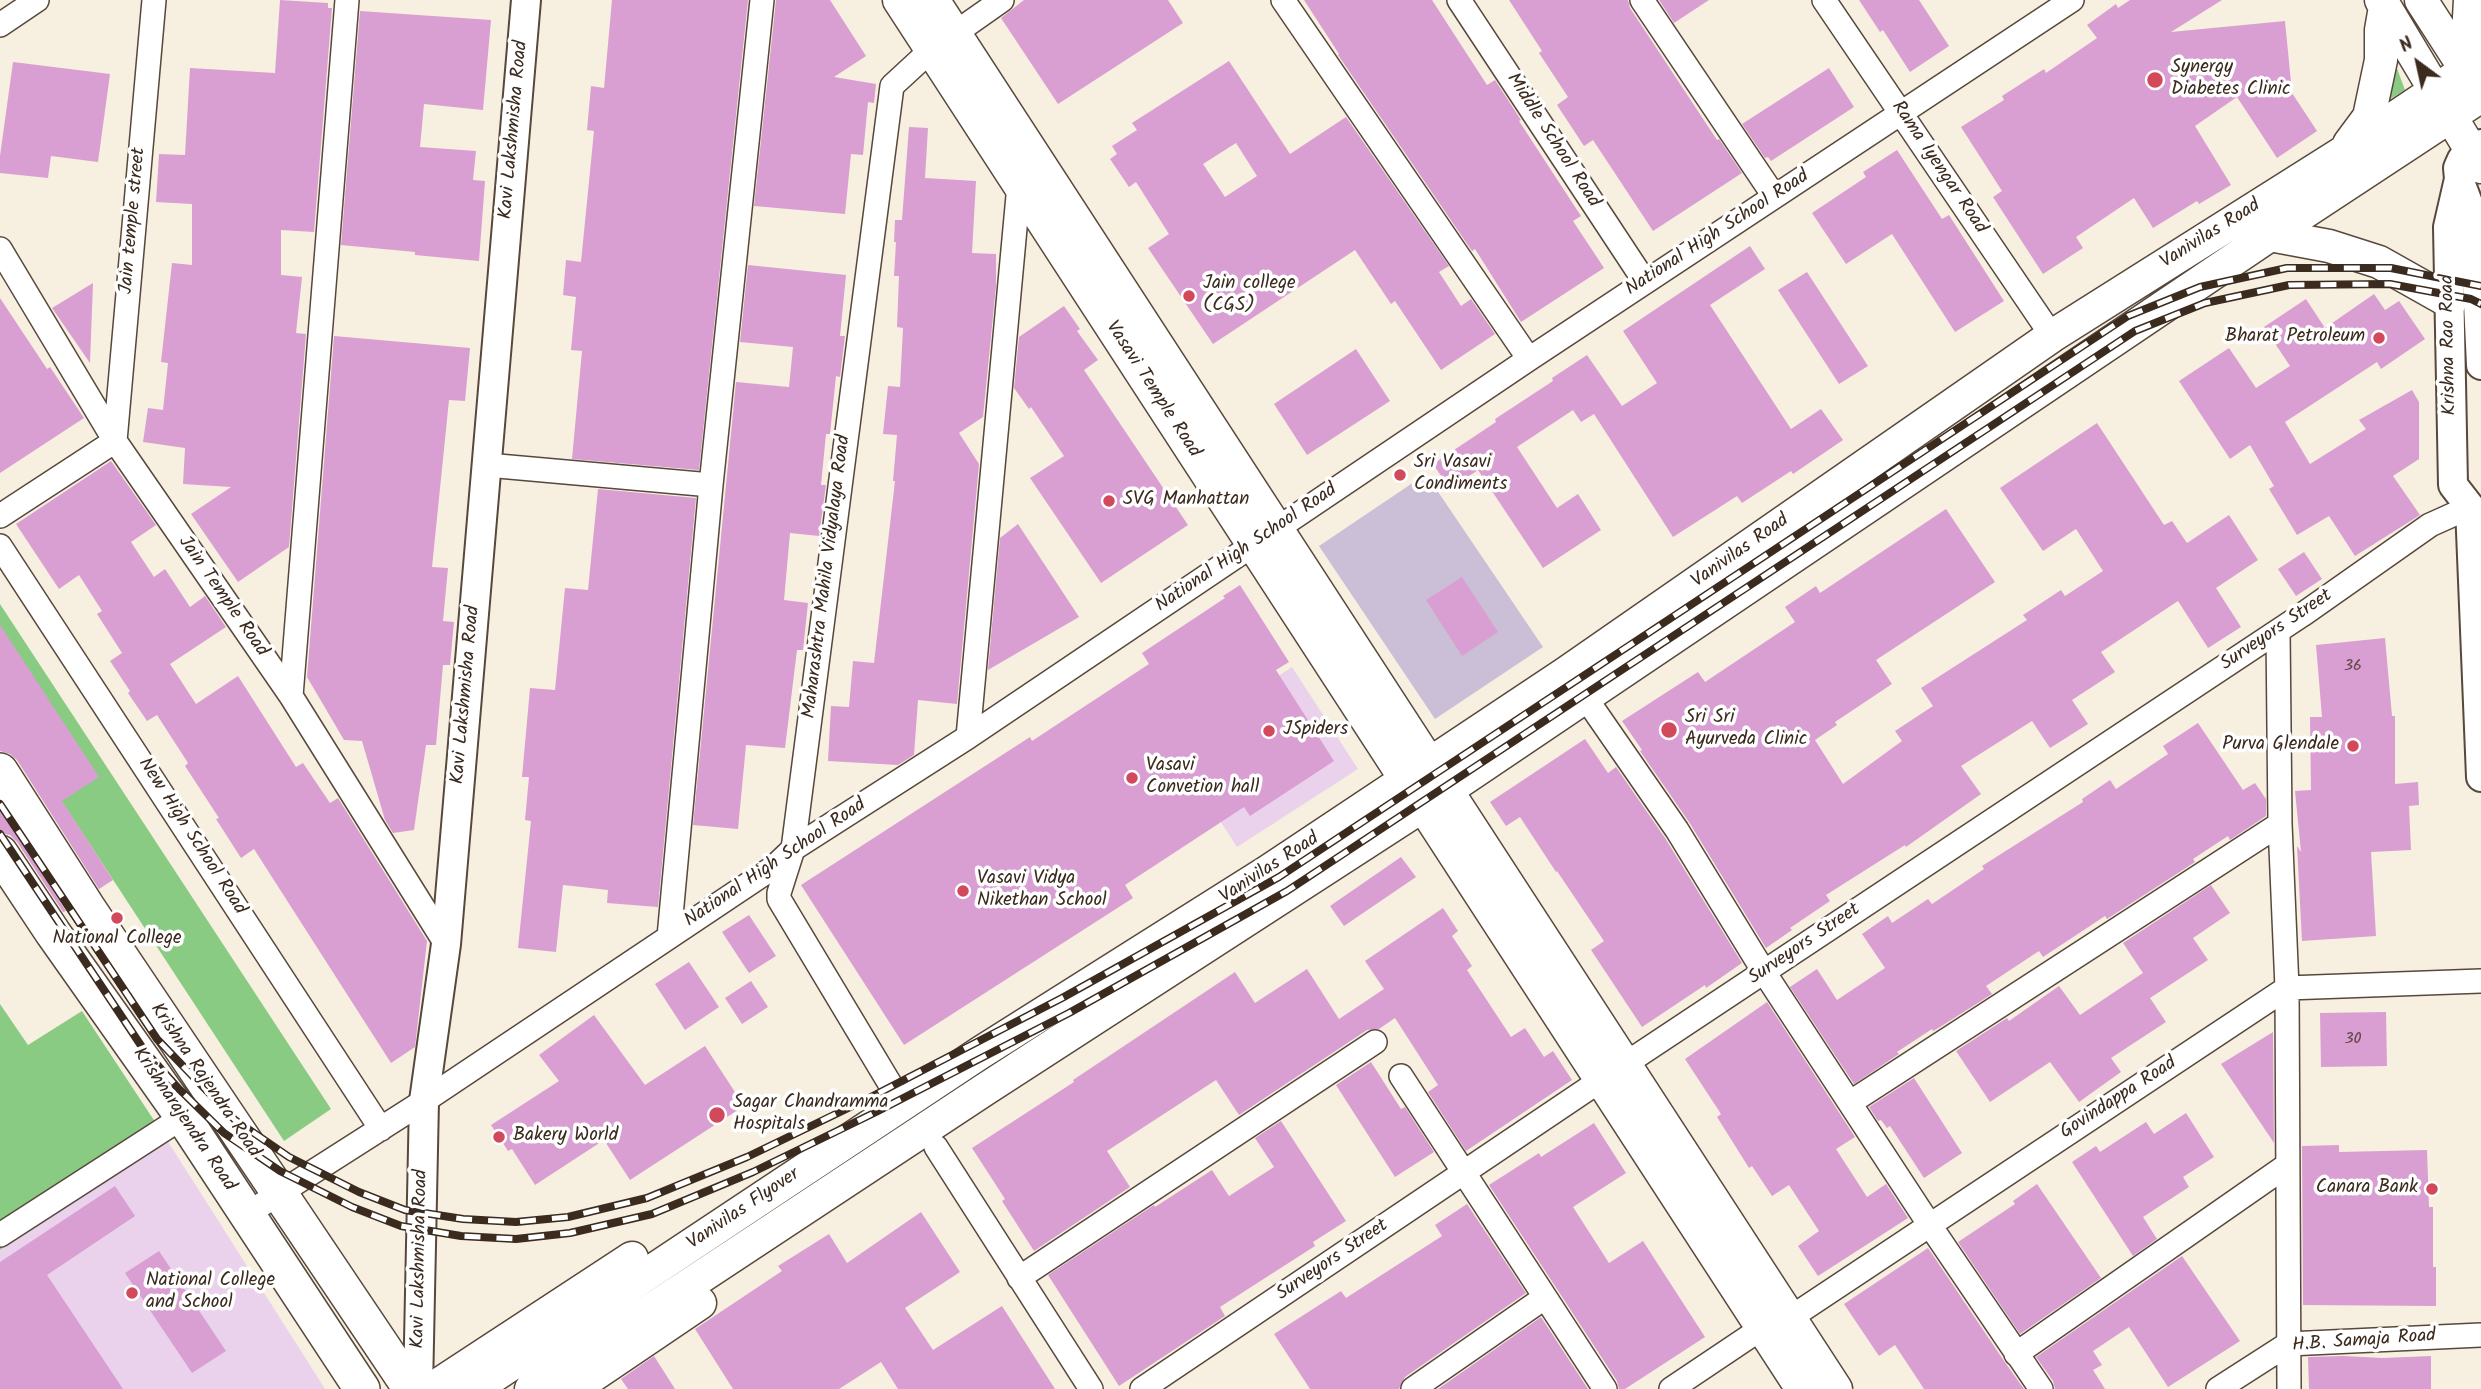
<!DOCTYPE html>
<html>
<head>
<meta charset="utf-8">
<style>
	body { margin:0 }
	#map { position:relative; width:2481px; height:1389px; overflow:hidden; background:#f7efdf; font-family:Kalam,sans-serif }
	canvas { display:block }
	.north { position:absolute; left:2383px; top:28px; width:70px; height:70px; -webkit-text-stroke:5px #fff; paint-order:stroke; rotate:327deg; font-size:19px; font-weight:700; line-height:28px; text-align:center; color:#3b2a1e }
	.north::after { content:''; display:block; margin:auto; width:24px; height:32px; background:#3b2a1e; clip-path:polygon(50% 0,100% 100%,50% 72%,0 100%) }
</style>
</head>
<body>
<div id="map">
<canvas width="2481" height="1389"></canvas>
<div class="north">N</div>
</div>
<script>
const c = document.querySelector('canvas').getContext('2d');
c.lineJoin = 'round';
function paint(path, color) {
  c.fillStyle = color;
  c.fill(path, 'evenodd');
}
function trace(path, color, width, dash) {
  c.strokeStyle = color;
  c.lineWidth = width;
  c.lineCap = dash ? 'butt' : 'round';
  c.setLineDash(dash || []);
  c.stroke(path);
}
function write(font, color, halo, rows, align = 'center') {
  c.font = font + ' Kalam,sans-serif';
  c.lineWidth = 7;
  c.setLineDash([]);
  c.textBaseline = 'middle';
  c.strokeStyle = halo;
  c.fillStyle = color;
  for (const [text, x, y, turn = 0] of rows) {
    c.save();
    c.translate(x, y);
    c.rotate((+turn || 0) * Math.PI / 180);
    c.textAlign = isNaN(turn) ? turn : align;
    if (halo) c.strokeText(text, 0, 0);
    c.fillText(text, 0, 0);
    c.restore();
  }
}
paint(new Path2D(`
	M1292,667L1358,769L1237,847L1172,746Z
	M167,1140L325,1389H0V1250Z`), '#ead1ec');
paint(new Path2D(`
	M1426,474L1543,647L1435,719L1319,546Z`), '#cabfd6');
paint(new Path2D(`
	M2395,63L2405,90L2387,101Z
	M0,604L331,1109L284,1141L0,707Z
	M0,1004L28,1045L82,1011L167,1140L0,1250Z`), '#8acb83');
paint(new Path2D(`
	M280,0L328,3V8H332L314,232L281,230V275L302,277L296,333L306,334L289,547L238,582L191,514L231,487L183,484L185,448L143,442L148,408L163,410L168,363L161,362L172,263L192,265V204L156,202L159,154L185,155L190,68L275,73Z
	M612,0H748L699,470L572,459L582,351L571,350L576,297L563,295L566,260L581,262L594,131L587,130L591,86L604,88Z
	M776,0H830L866,56L834,77L876,84L874,103L868,102L863,155L851,154L845,214L754,206Z
	M1024,0H1168L1183,23L1058,104L1001,18Z
	M1304,0H1432L1487,85L1495,80L1521,120L1519,121L1581,216L1573,221L1604,268L1521,322L1475,249L1472,251L1338,55L1339,54Z
	M1509,0H1628L1630,8L1717,140L1719,139L1742,173L1653,231L1593,140L1584,146L1557,105L1568,97L1539,53L1542,51Z
	M1659,0H1709L1674,23Z
	M1859,0H1919L1949,46L1910,72L1883,30L1880,32Z
	M2130,0H2222L2171,32L2285,21L2292,93L2317,131L2277,158L2237,97L2195,126L2231,185L2199,204L2197,201L2153,228L2134,198L2076,237L2083,248L2043,274L1993,197L2002,191L1961,127L2004,100L2002,96L2044,69L2046,73L2097,38L2087,25L2116,4L2118,8Z
	M360,11L491,20L483,110L424,104L420,147L476,151L473,180L485,181L479,261L415,255V252L341,245Z
	M1229,61L1290,154L1346,117L1449,266L1439,272L1461,306L1471,299L1495,334L1441,370L1395,301L1391,304L1355,250L1213,344L1148,248L1169,234L1136,182L1129,187L1110,159L1117,154L1112,146L1137,130L1132,123ZM1236,143L1257,176L1225,197L1203,164Z
	M13,62L110,74L98,162L51,156L48,178L0,173V156Z
	M1829,68L1854,107L1771,161L1768,157L1765,158L1742,124Z
	M909,127L928,128L925,178L976,181L972,253L996,254V286L983,417L959,433L979,464L957,704L918,700L914,755L898,765L828,761L831,706L849,707L853,661L874,663L895,481H893L897,435L883,434L888,386L900,387L903,328L897,327L899,276H894L896,242H894L895,220H902Z
	M1897,150L1942,219L1949,215L2004,301L1955,332L1892,234L1846,264L1812,213L1866,177L1863,172Z
	M1750,246L1765,269L1710,305L1791,429L1821,409L1843,440L1793,474L1791,471L1742,503L1737,496L1673,537L1594,414L1581,422L1573,410L1517,447L1557,508L1578,494L1601,530L1543,568L1478,470L1450,489L1433,464L1496,422L1495,419L1553,381L1552,378L1587,355L1622,406L1657,383L1623,331Z
	M748,265L846,275L840,336H845L840,377L836,376L830,434H826L821,485H826L819,536L790,533L784,600L808,603L803,650H797L785,748L746,745L738,829L693,825L736,382L789,387L793,347L740,342Z
	M1807,272L1868,366L1839,384L1778,290Z
	M93,283L90,363L52,308Z
	M2374,294L2385,310L2399,301L2425,339L2381,369L2377,362L2285,422L2310,464L2366,429L2359,420L2412,390L2419,402V459L2393,476L2420,515L2355,556L2329,516L2297,535L2269,489L2274,486L2250,445L2230,459L2179,381L2229,348L2256,388L2290,366L2264,327L2306,299L2325,328Z
	M0,298L47,369L50,367L84,418L0,473Z
	M1064,306L1080,329L1077,331L1098,360L1084,370L1188,525L1101,583L1030,478L1064,456L1031,407L1029,409L1014,388L1019,337Z
	M334,336L470,348L465,401L449,400L432,567L448,568L443,621L454,622L450,665H443L436,745H426L414,830L393,833L385,820L362,741L344,740L307,677Z
	M1356,349L1390,401L1307,455L1274,404Z
	M2097,423L2164,525L2172,521L2187,543L2229,515L2258,560L2216,588L2241,627L2208,648L2178,601L2101,652L2115,672L2072,700L2088,724L2050,748L2032,721L1961,766L1981,794L1906,847L1905,845L1826,895L1830,901L1790,928L1792,930L1766,948L1689,822L1640,751L1642,750L1622,721L1698,672L1705,682L1795,622L1785,607L1816,586L1820,593L1946,509L1995,582L1876,660L1892,684L1835,722L1837,725L1815,740L1843,784L1902,741L1895,731L1933,706L1921,688L2027,620L2023,615L2061,590L2065,596L2103,571L2076,529L2043,551L2000,488Z
	M111,461L156,525L131,542L154,577L165,569L190,607L205,596L226,627L170,664L196,704L238,676L296,767L303,763L330,803L338,798L427,941L415,1047L391,1063L254,849L241,858L216,819L219,818L185,766L188,763L157,715L147,721L128,693L130,691L110,661L122,653L97,614L102,611L79,575L59,589L16,524Z
	M598,489L696,498L658,907L607,903L608,890L563,885L556,952L518,948L531,821L525,820L529,777H522L530,688L555,690L565,588L588,590Z
	M1018,524L1079,617L988,670L1000,538Z
	M2304,552L2322,579L2296,596L2278,569Z
	M1462,577L1498,632L1462,656L1426,600Z
	M1240,585L1289,662L1276,670L1334,761L1250,816L1244,807L1125,885L1133,898L904,1045L801,885L1030,737L1032,741L1149,664L1142,653L1225,598L1223,596Z
	M0,625L99,777L62,801L113,880L99,889L17,760L10,754L0,751Z
	M2385,638L2392,716H2395V784L2418,782L2419,805L2409,806L2411,850L2371,852L2376,936L2302,941L2297,846L2301,852L2295,791L2311,790L2310,717H2322L2316,645Z
	M2198,723L2243,790L2255,783L2266,799V816L2230,840L2228,836L2193,859L2195,862L2107,919L2105,916L2043,957L2039,951L1986,986L1992,994L1940,1027L1933,1031L1932,1029L1897,1052L1899,1054L1854,1084L1790,987L1817,969L1837,1000L1885,968L1862,934L1888,916L1892,923L1928,899L1932,904L1984,869L1982,866L2083,802L2082,799L2110,780L2116,789L2168,754L2163,746Z
	M1585,739L1608,773L1616,767L1665,838L1742,963L1706,988L1705,985L1642,1027L1591,950L1604,941L1557,871L1556,872L1520,817L1506,826L1490,802Z
	M0,808L66,911L63,912L17,842L10,835L0,833Z
	M1401,857L1416,877L1344,926L1330,906Z
	M2211,885L2230,913L2193,938L2208,960L2150,998L2166,1022L2111,1058L2121,1072L2079,1102L2050,1062L1990,1102L1956,1051L2007,1018L2009,1021L2059,986L2080,1015L2143,973L2123,943Z
	M1443,908L1458,931L1452,936L1472,966L1467,970L1511,1037L1525,1028L1544,1057L1553,1051L1572,1080L1466,1151L1428,1092L1438,1085L1395,1018L1379,1029L1367,1030L1239,1115L1216,1080L1107,1151L1130,1187L1034,1251L1002,1201L1005,1199L972,1148L1074,1082L1073,1080L1235,972L1255,1003L1307,969L1339,1019L1384,989L1365,961Z
	M749,915L776,956L749,973L722,932Z
	M689,962L719,1007L685,1030L655,984Z
	M751,981L768,1007L742,1024L725,998Z
	M1767,1002L1855,1137L1836,1149L1867,1197L1886,1184L1908,1218L1818,1276L1798,1246L1819,1231L1789,1185L1772,1196L1752,1166L1749,1168L1717,1117L1721,1114L1685,1059Z
	M2386,1012L2387,1066L2321,1067L2320,1013Z
	M594,1015L645,1085L705,1046L744,1106L630,1180L604,1140L535,1185L512,1149L508,1151L491,1125L559,1081L539,1055Z
	M2273,1032L2274,1143L2221,1064Z
	M1371,1062L1401,1109L1405,1107L1434,1152L1395,1177L1336,1085Z
	M1914,1078L1962,1153L1924,1178L1890,1126L1887,1128L1881,1120L1878,1121L1869,1107Z
	M2186,1113L2214,1157L2183,1177L2189,1187L2143,1217L2157,1239L2133,1256L2072,1162L2096,1146L2100,1152L2146,1122L2154,1134Z
	M1281,1121L1346,1221L1313,1242L1315,1246L1220,1307L1225,1316L1119,1386L1048,1275L1154,1205L1155,1207L1212,1170L1229,1196L1274,1167L1255,1138Z
	M1594,1123L1626,1173L1573,1207L1609,1263L1643,1241L1705,1337L1625,1389H1619L1617,1381L1489,1185L1539,1153L1541,1157Z
	M2339,1145V1152L2427,1150L2429,1207H2433V1267H2436V1306L2303,1305L2302,1146Z
	M2037,1184L2101,1278L2020,1334L1958,1242L2015,1204L2013,1201Z
	M115,1186L135,1216L47,1275L123,1389H0V1262Z
	M1467,1204L1526,1293L1405,1377L1399,1389H1310L1274,1334L1341,1291L1346,1298L1442,1236L1435,1225Z
	M921,1212L960,1272L905,1308L933,1350L1002,1306L1055,1389H898L881,1362L839,1389H733L695,1329L782,1271L778,1266L829,1234L847,1263Z
	M1928,1248L2004,1361L2024,1389H1924L1895,1345L1879,1356L1844,1304Z
	M159,1251L226,1351L192,1373L125,1273Z
	M2182,1256L2240,1341L2168,1387L2129,1327L2093,1351L2102,1365L2093,1370L2105,1389H2055L2053,1381L2036,1357Z
	M1541,1317L1588,1389H1438Z
	M654,1356L675,1389H628L621,1379Z
	M2343,1356L2383,1358L2431,1356V1389H2309L2308,1357Z`), '#da9fd2');
const minor = new Path2D(`
	M1283,0L1529,359
	M1459,0L1645,282
	M1642,0L1774,196
	M1824,0L2052,336
	M0,25L37,0
	M0,249L115,441L291,696L446,944
	M487,465L711,485
	M0,516L115,441L154,0
	M0,546L381,1129
	M2278,631L2280,824L2287,988L2289,1389
	M291,696L347,0
	M1585,697L1677,830L1764,972L1929,1224L2041,1389
	M968,737L1019,185
	M669,937L711,485L762,0
	M1401,1076L1605,1389
	M893,1089L779,899V893L793,849L892,86L931,50L1002,0
	M1851,1102L2280,824
	M936,1147L1091,1389
	M247,1214L424,1101L774,867L793,849L968,737L1529,359L2072,0
	M0,1235L183,1117
	M1019,1278L1375,1042
	M1790,1318L2287,988L2481,981
	M2016,1354L2286,1166
	M1142,1389L1601,1080L2302,615L2430,525L2470,507
	M1413,1389L1544,1298
	M1671,1389L1762,1328
	M2218,1389L2288,1344L2481,1335`);
const tertiary = new Path2D(`
	M2481,144L2462,159L2458,168L2459,179L2448,227L2453,485L2470,507L2481,777
	M2459,179L2474,219L2481,365
	M418,1389L424,1101L446,944L526,0`);
const secondary = new Path2D(`
	M899,0L1802,1389
	M933,0L1836,1389
	M2381,0L2481,167
	M2421,0L2466,70L2480,85
	M2466,70L2470,0
	M2349,144L2369,117L2381,60V30L2385,7
	M2270,235L2329,246L2379,262L2450,302
	M432,1389L632,1258
	M474,1389L980,1053L1267,872L1566,673L2052,336L2342,153L2466,70
	M531,1389L984,1090L1447,790L2270,235L2481,96
	M573,1389L700,1303`);
const primary = new Path2D(`
	M0,771L87,907L411,1389
	M0,853L53,933L183,1117L362,1389`);
trace(minor, '#57483b', 26);
trace(tertiary, '#57483b', 32);
trace(secondary, '#57483b', 35);
trace(primary, '#57483b', 38);
trace(minor, '#fff', 23);
trace(tertiary, '#fff', 28);
trace(secondary, '#fff', 32);
trace(primary, '#fff', 35);
const rail = new Path2D(`
	M0,804L157,1039L235,1120L289,1157L359,1192L405,1210L463,1219L516,1222L568,1217L647,1198L747,1157L871,1097L1062,998L1279,877L2128,316L2200,287L2287,268H2391L2481,286
	M0,834L144,1050L178,1088L224,1133L280,1171L352,1207L401,1226L461,1236L516,1239L570,1233L652,1214L753,1172L878,1111L1069,1013L1287,891L2135,331L2205,303L2289,285L2390,284L2471,299L2481,304`);
trace(rail, '#3b2a1e', 8);
trace(rail, '#fff', 5, [16]);
for (const [x, y, r, color] of [
	[2155,80,9,"#d1495b"],
	[1189,296,7,"#d1495b"],
	[2379,338,7,"#d1495b"],
	[1400,475,7,"#d1495b"],
	[1109,501,7,"#d1495b"],
	[1669,730,9,"#d1495b"],
	[1269,731,7,"#d1495b"],
	[2353,746,7,"#d1495b"],
	[1132,778,7,"#d1495b"],
	[963,891,7,"#d1495b"],
	[117,918,7,"#d1495b"],
	[717,1115,9,"#d1495b"],
	[499,1137,7,"#d1495b"],
	[2432,1189,7,"#d1495b"],
	[132,1293,7,"#d1495b"]
]) {
  const dot = new Path2D();
  dot.arc(x, y, r, 0, 2 * Math.PI);
  c.fillStyle = color;
  c.fill(dot);
  trace(dot, '#fff', 2.5);
}
write('16px', '#63474b', null, [
	["36",2353,667],
	["30",2353,1040]
]);
write('19px', '#3b2a1e', '#fff', [
	["Synergy",2171,69],
	["Diabetes Clinic",2171,91],
	["Jain college",1203,285],
	["(CGS)",1203,307],
	["Bharat Petroleum",2365,338,"right"],
	["Sri Vasavi",1414,464],
	["Condiments",1414,486],
	["SVG Manhattan",1123,501],
	["Sri Sri",1685,719],
	["Ayurveda Clinic",1685,741],
	["JSpiders",1283,731],
	["Purva Glendale",2339,746,"right"],
	["Vasavi",1146,767],
	["Convetion hall",1146,789],
	["Vasavi Vidya",977,880],
	["Nikethan School",977,902],
	["National College",117,940,"center"],
	["Sagar Chandramma",733,1104],
	["Hospitals",733,1126],
	["Bakery World",513,1137],
	["Canara Bank",2418,1189,"right"],
	["National College",146,1282],
	["and School",146,1304]
], 'left');
write('19px', '#3b2a1e', '#fff', [
	["Kavi Lakshmisha Road",515,130,-85],
	["Middle School Road",1552,141,57],
	["Rama Iyengar Road",1938,168,56],
	["Jain temple street",134,221,-85],
	["National High School Road",1718,234,-33],
	["Vanivilas Road",2211,235,-32],
	["Krishna Rao Road",2450,345,-91],
	["Vasavi Temple Road",1152,390,57],
	["National High School Road",1247,549,-34],
	["Vanivilas Road",1741,552,-35],
	["Maharashtra Mahila Vidyalaya Road",828,577,-83],
	["Jain Temple Road",222,597,55],
	["Surveyors Street",2277,631,-34],
	["Kavi Lakshmisha Road",467,695,-85],
	["New High School Road",191,837,57],
	["National High School Road",776,864,-34],
	["Vanivilas Road",1270,869,-33],
	["Surveyors Street",1805,945,-34],
	["Krishna Rajendra Road",204,1081,56],
	["Govindappa Road",2119,1099,-33],
	["Krishnarajendra Road",183,1120,56],
	["Vanivilas Flyover",744,1210,-34],
	["Kavi Lakshmisha Road",421,1259,-89],
	["Surveyors Street",1333,1261,-34],
	["H.B. Samaja Road",2364,1342,-4]
]);
</script>
</body>
</html>
